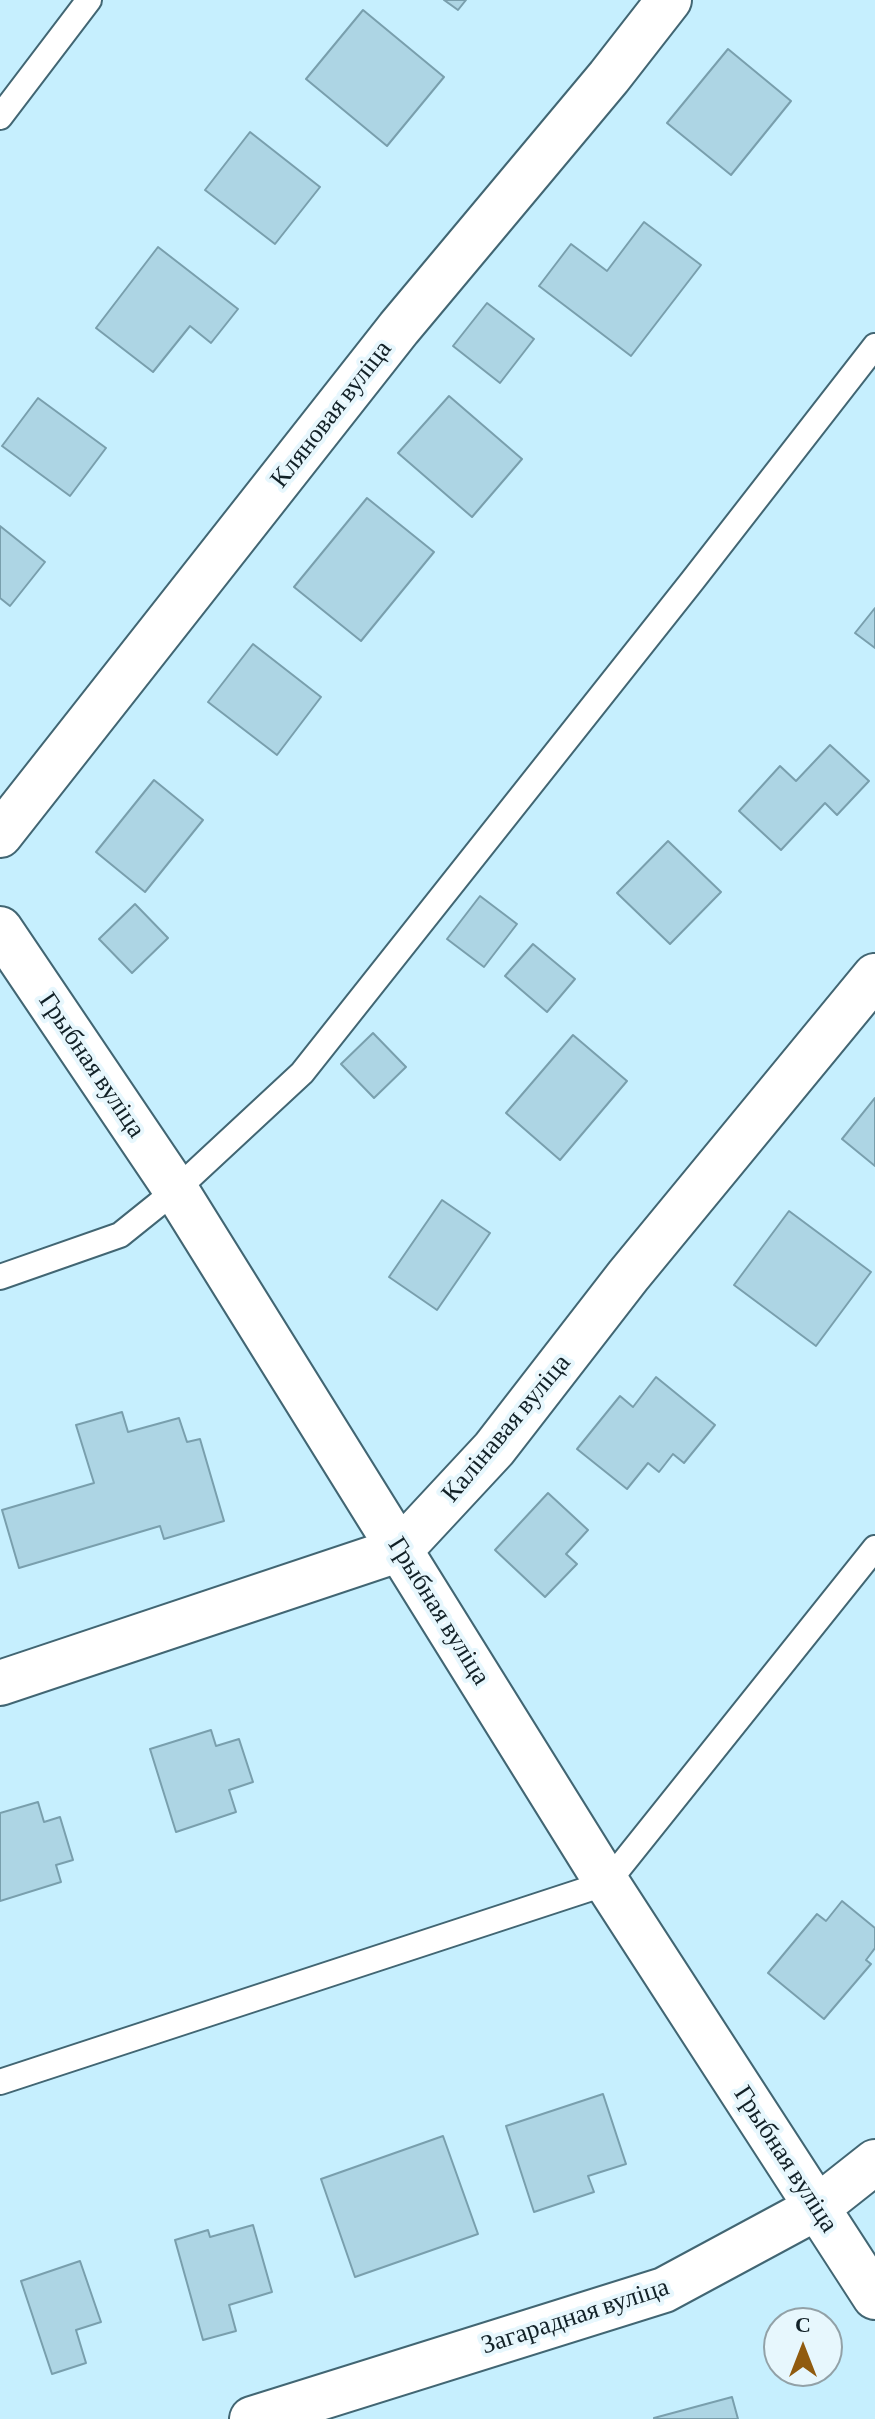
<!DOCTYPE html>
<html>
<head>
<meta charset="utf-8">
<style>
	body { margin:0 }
	#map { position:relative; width:875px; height:2419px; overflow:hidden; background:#c6effe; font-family:"Crimson Pro",serif }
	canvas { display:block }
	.north { position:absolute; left:763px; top:2307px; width:80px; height:80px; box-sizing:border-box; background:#e7f7fd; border:2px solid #92a1a7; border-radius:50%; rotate:0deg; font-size:22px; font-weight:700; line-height:32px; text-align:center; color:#122127 }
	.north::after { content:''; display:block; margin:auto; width:28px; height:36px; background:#905b0f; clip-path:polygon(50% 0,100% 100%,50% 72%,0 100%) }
</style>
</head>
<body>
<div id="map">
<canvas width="875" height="2419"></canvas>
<div class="north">С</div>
</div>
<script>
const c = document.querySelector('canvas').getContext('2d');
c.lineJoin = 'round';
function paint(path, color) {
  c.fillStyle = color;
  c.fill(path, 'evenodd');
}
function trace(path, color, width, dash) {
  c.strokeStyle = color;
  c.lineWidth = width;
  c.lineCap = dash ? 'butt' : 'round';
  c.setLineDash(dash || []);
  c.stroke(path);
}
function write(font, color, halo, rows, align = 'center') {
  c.font = font + ' "Crimson Pro",serif';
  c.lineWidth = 8;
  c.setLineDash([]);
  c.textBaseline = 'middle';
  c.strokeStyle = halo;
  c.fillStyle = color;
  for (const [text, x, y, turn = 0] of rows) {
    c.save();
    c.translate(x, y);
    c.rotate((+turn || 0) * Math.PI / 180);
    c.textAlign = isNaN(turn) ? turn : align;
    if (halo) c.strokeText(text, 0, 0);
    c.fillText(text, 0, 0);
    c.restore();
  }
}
const building = new Path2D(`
	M444,0H466L458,10Z
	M363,10L444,77L387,146L306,79Z
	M728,49L791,101L731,175L667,123Z
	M250,132L320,187L275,244L205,190Z
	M644,222L701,265L631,356L539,286L571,244L607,271Z
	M158,247L238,309L211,343L190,326L153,372L96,328Z
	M487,303L534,339L500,383L453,346Z
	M449,396L522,459L472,517L398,453Z
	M38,398L106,448L70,496L2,446Z
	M367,498L434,552L361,641L294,587Z
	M0,526L45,562L10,606L0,598Z
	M875,608V648L855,633Z
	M253,644L321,697L277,755L208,702Z
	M830,745L869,781L837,815L825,803L781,850L739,811L780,766L796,781Z
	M154,780L203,820L145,892L96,852Z
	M668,841L721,892L670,944L617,893Z
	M480,896L517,924L484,967L447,939Z
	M135,904L168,938L132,973L99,939Z
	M533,944L575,979L547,1012L505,976Z
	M373,1033L406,1067L374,1098L341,1064Z
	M573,1035L627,1081L560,1160L506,1113Z
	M875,1098V1166L842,1139Z
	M442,1200L490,1233L437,1310L389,1277Z
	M789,1211L871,1272L816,1346L734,1285Z
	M656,1377L715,1425L684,1463L673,1454L659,1472L648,1463L627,1489L577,1449L620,1396L633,1407Z
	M122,1412L128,1432L179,1418L187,1442L200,1439L224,1521L164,1539L160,1526L19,1568L2,1510L94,1483L76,1425Z
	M548,1493L588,1530L566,1554L577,1564L545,1597L495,1550Z
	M211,1730L216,1746L239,1739L253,1782L229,1790L236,1812L176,1832L150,1749Z
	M38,1802L44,1822L60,1817L73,1860L56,1865L61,1882L0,1901V1813Z
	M842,1901L875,1928V1948L866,1960L871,1964L824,2019L768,1973L817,1914L826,1921Z
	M603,2094L626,2164L588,2176L594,2192L534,2212L506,2126Z
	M443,2136L478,2234L355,2277L321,2179Z
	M253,2225L272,2292L229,2305L236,2331L203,2340L175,2240L208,2230L210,2237Z
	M80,2261L101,2322L76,2330L86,2363L52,2374L21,2281Z
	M732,2397L738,2419H654V2418Z`);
paint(building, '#add5e4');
trace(building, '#799fad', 2);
const service = new Path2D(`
	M0,117L89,0
	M0,1277L120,1235L176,1190L302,1073L693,580L875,346
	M0,2082L607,1883L875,1548`);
const minor = new Path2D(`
	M0,835L399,328L609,77L669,0
	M0,929L176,1190L607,1883L875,2297
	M0,1683L401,1549L494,1449L628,1276L875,976
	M252,2419L664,2290L818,2207L875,2162`);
trace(service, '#426673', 28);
trace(minor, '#426673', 48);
trace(service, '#fff', 24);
trace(minor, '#fff', 44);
write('26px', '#122127', '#e7f7fd', [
	["Кляновая вуліца",331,414,-52],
	["Грыбная вуліца",92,1065,56],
	["Калінавая вуліца",506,1428,-50],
	["Грыбная вуліца",439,1611,58],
	["Грыбная вуліца",786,2159,57],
	["Загарадная вуліца",575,2316,-18]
]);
</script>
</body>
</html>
